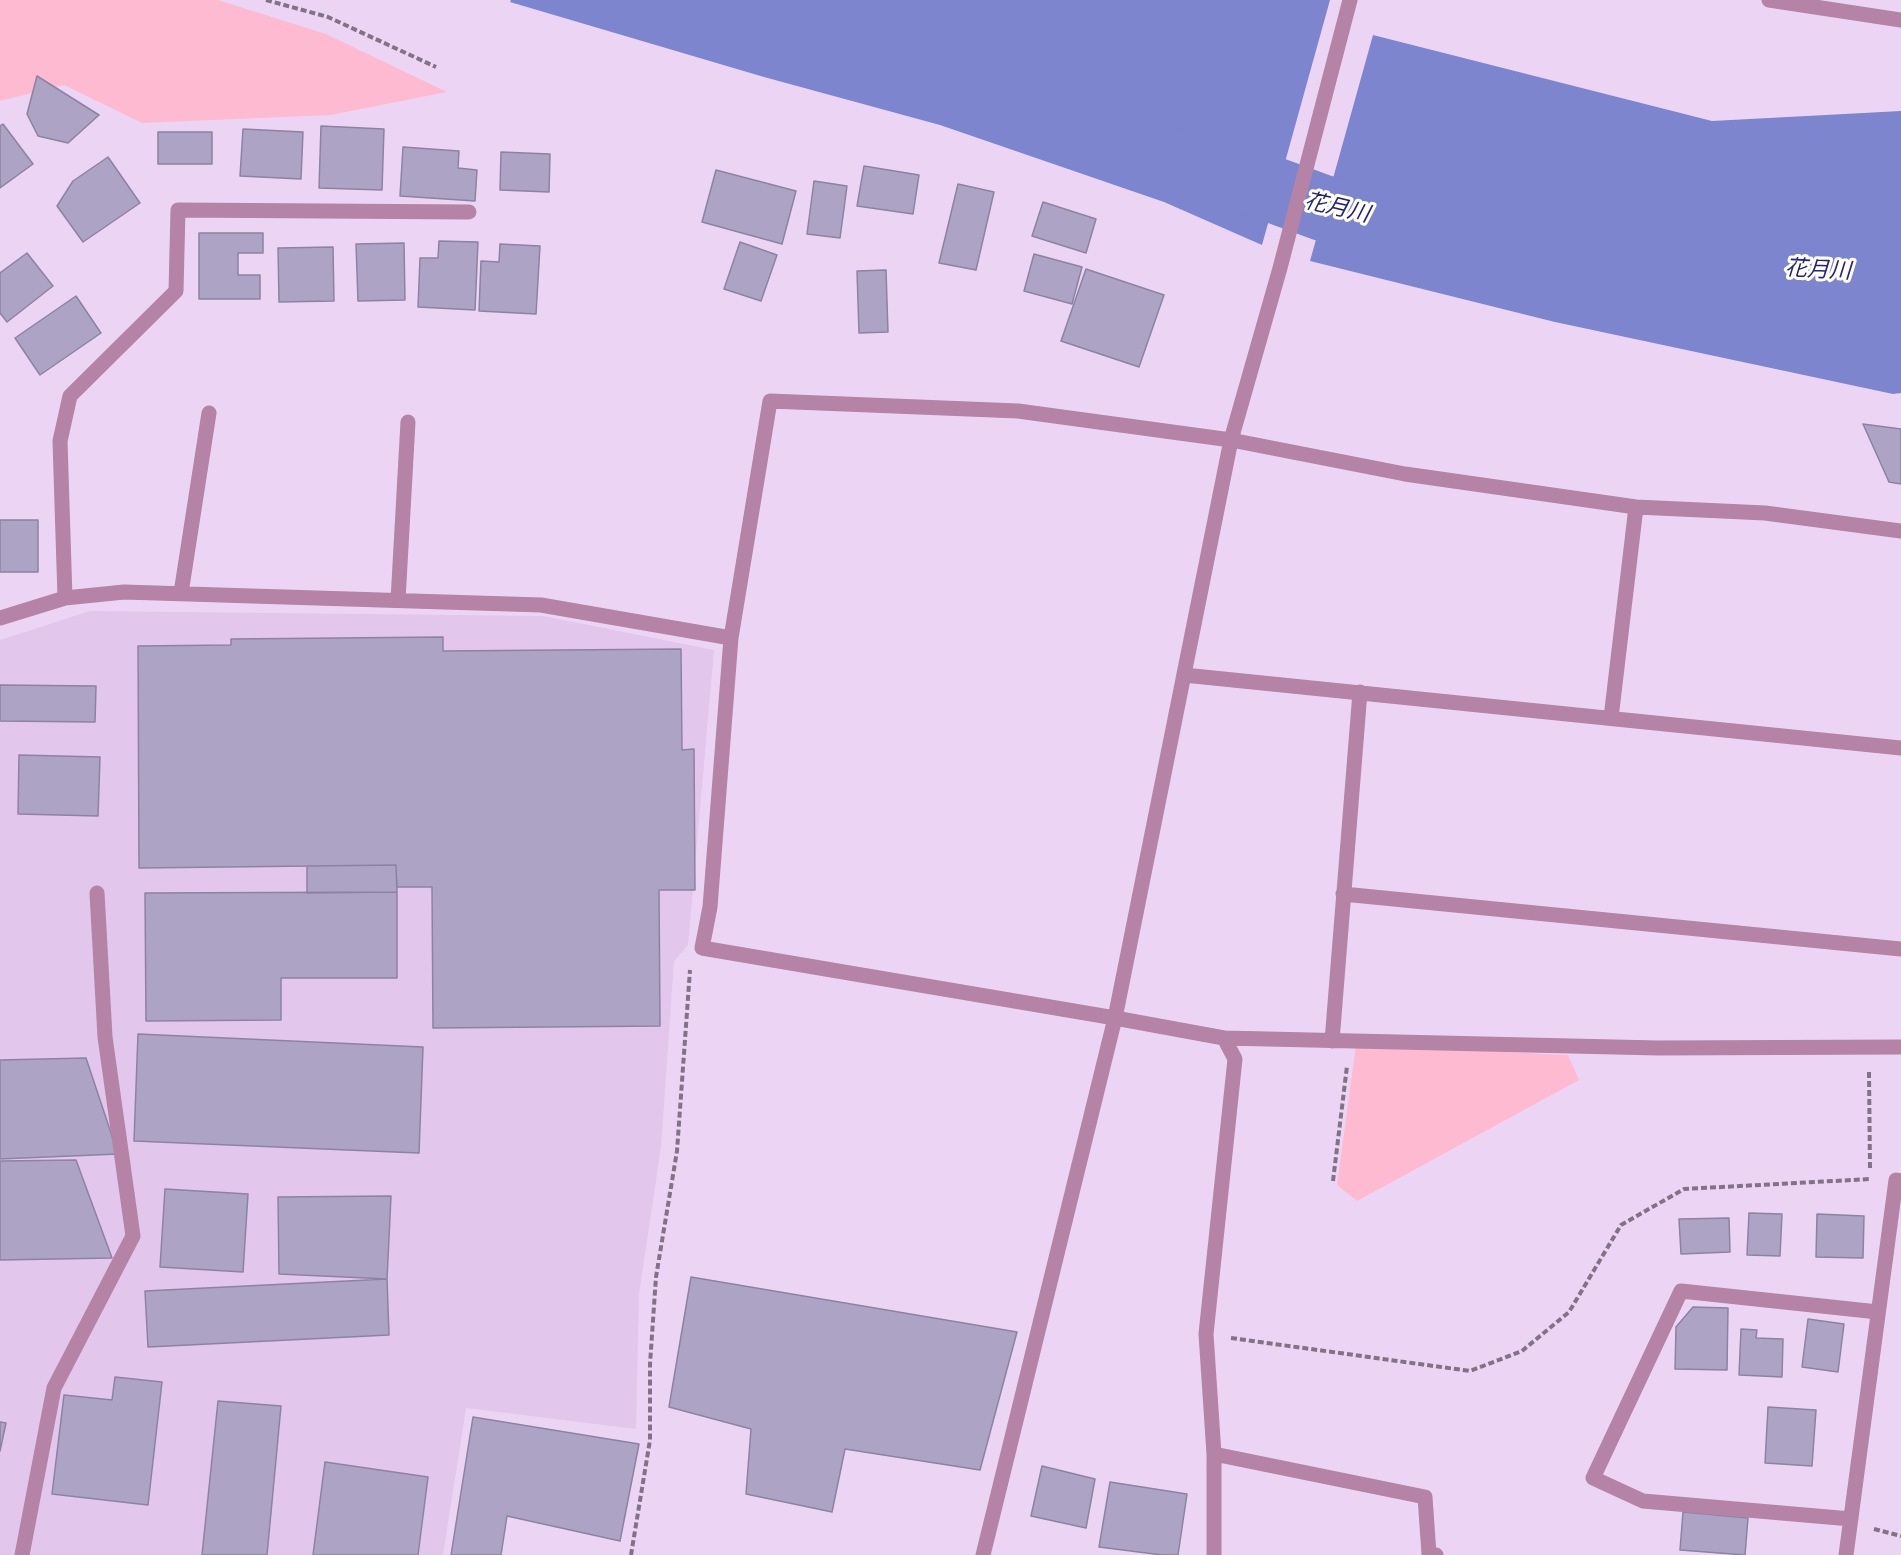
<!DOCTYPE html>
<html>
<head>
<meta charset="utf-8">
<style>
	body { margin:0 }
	canvas { display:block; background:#ecd5f4 }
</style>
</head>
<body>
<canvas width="1901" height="1555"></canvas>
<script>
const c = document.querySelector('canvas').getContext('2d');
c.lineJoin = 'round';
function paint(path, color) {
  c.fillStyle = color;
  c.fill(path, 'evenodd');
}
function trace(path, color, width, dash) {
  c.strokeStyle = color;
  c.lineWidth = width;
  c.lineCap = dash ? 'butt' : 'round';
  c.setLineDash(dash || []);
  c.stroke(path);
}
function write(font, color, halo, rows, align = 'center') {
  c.font = font + ' Cabin,"Noto Sans JP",sans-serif';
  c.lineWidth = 6;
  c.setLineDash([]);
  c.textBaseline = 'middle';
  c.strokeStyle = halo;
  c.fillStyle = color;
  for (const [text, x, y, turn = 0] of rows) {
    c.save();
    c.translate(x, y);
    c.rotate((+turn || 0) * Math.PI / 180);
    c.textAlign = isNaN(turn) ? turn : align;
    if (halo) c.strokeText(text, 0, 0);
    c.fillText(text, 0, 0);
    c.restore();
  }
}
paint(new Path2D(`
	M90,611L543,616L714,650L688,945L674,961L661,1147L639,1294L636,1429L466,1408L443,1555H0V640Z`), '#e2c6eb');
paint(new Path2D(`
	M0,0H218L326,34L447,92L331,115L142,123L64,85L0,101Z
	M1356,1045L1568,1055L1579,1080L1357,1201L1337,1185Z`), '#febad0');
paint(new Path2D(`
	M511,0H1330L1262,245L1164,202L940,125L764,77L510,2Z
	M1373,35L1712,121L1901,111V393L1893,394L1555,322L1310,261Z`), '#7c85cd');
trace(new Path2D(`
	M1192,160L1323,208L1415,223`), '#7c85cd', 66);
const building = new Path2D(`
	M37,76L99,115L68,143L38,136L27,114Z
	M3,124L33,164L0,188V126Z
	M321,126L384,129L382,190L319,188Z
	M243,129L303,132L301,179L240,176Z
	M158,132H212V164H158Z
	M403,147L459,151L458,168L477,170L475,201L400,196Z
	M501,152L550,154L549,192L500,190Z
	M108,157L140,203L83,242L57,206L73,181Z
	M864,166L919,175L913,214L857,206Z
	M716,170L796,191L782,244L702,222Z
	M814,181L847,186L840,238L807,234Z
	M958,184L994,192L976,270L939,263Z
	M1043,202L1096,219L1086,253L1032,236Z
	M199,233H263V253H238V275H260V299H199Z
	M439,241L478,242L475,310L418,307L420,258H438Z
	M740,242L777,255L761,301L724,289Z
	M404,243L405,300L358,301L356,244Z
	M500,244L540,246L536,314L479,311L481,261L499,262Z
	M333,247L334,301L279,302L278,248Z
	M27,253L53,286L7,322L0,313V273Z
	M1034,254L1082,267L1072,304L1024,291Z
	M1086,269L1164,295L1139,367L1061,341Z
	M886,270L888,332L859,333L857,271Z
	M76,296L101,333L40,375L15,338Z
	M1863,424L1901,429V484L1889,482Z
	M0,520H38V572H0Z
	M443,637V651L681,649L682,750L694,749L695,890H659L660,1026L433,1028L432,887H397L396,865L139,868L138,646L231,645V639Z
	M0,685L96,686L95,722L0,721Z
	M19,755L100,757L98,816L18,814Z
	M396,865L397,892L307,893V866Z
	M397,892V978H281V1020L146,1021L145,893Z
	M138,1034L423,1047L419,1153L134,1141Z
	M86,1058L118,1154L0,1159V1060Z
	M76,1160L112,1258L0,1260V1161Z
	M165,1189L248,1194L243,1272L160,1267Z
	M391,1196L387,1279L279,1274L278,1197Z
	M1749,1213L1782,1214L1780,1256L1747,1255Z
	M1817,1214L1864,1216L1863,1258L1816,1257Z
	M1729,1218L1730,1252L1681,1254L1679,1219Z
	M691,1277L1017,1332L980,1470L845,1449L832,1512L746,1494L751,1429L669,1407Z
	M387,1279L389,1335L148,1347L145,1291Z
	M1693,1307L1728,1308L1727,1370L1675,1369L1676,1327Z
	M1808,1319L1844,1324L1838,1372L1802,1367Z
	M1741,1329L1757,1330L1756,1338L1783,1339L1782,1377L1739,1375Z
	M115,1377L162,1382L148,1505L52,1494L64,1395L112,1400Z
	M218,1401L281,1406L267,1555H202Z
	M1768,1407L1816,1410L1812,1466L1765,1463Z
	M473,1417L639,1444L620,1541L507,1516L501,1555H451Z
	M0,1422L6,1423L0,1451Z
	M325,1462L428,1477L418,1555H313Z
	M1042,1466L1095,1479L1086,1528L1031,1516Z
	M1110,1482L1187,1494L1178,1555H1162L1099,1547Z
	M1683,1512L1748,1518L1745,1555L1680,1550Z`);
paint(building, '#ada4c5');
trace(building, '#8c83a3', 1.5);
trace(new Path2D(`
	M266,0L328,17L436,67
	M1869,1072L1870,1169
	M1333,1181L1347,1066
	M1231,1338L1470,1371L1522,1351L1569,1312L1621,1225L1684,1189L1871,1179
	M1874,1529L1901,1536
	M631,1555L650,1440V1364L656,1277L677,1151L690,970`), '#817286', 4, [6, 3]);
trace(new Path2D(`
	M1769,0L1901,20
	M181,593L209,413
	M65,598L60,441L70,396L176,291L178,210L469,212
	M398,600L408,422
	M0,618L65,598L124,592L541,605L731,638L710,907L702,948L1115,1018L1224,1038L1235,1059L1206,1334L1214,1454V1555
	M731,638L770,401L1018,411L1231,440L1405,474L1636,507L1765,513L1901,531
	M1184,675L1901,748
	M1611,718L1636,507
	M1343,894L1901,949
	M1224,1038L1658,1048L1901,1047
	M1332,1041L1360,692
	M1214,1454L1425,1497L1429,1554L1436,1555
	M1851,1519L1643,1501L1593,1478L1681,1291L1878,1312
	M22,1555L54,1388L133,1236L105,1037L97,893
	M983,1555L1115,1018L1231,440L1280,268L1350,0
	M1846,1555L1896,1180L1901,1181`), '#b483a5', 15);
write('italic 22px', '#272376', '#fff', [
	["花月川",1337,208,13],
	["花月川",1818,270,3]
]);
</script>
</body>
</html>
